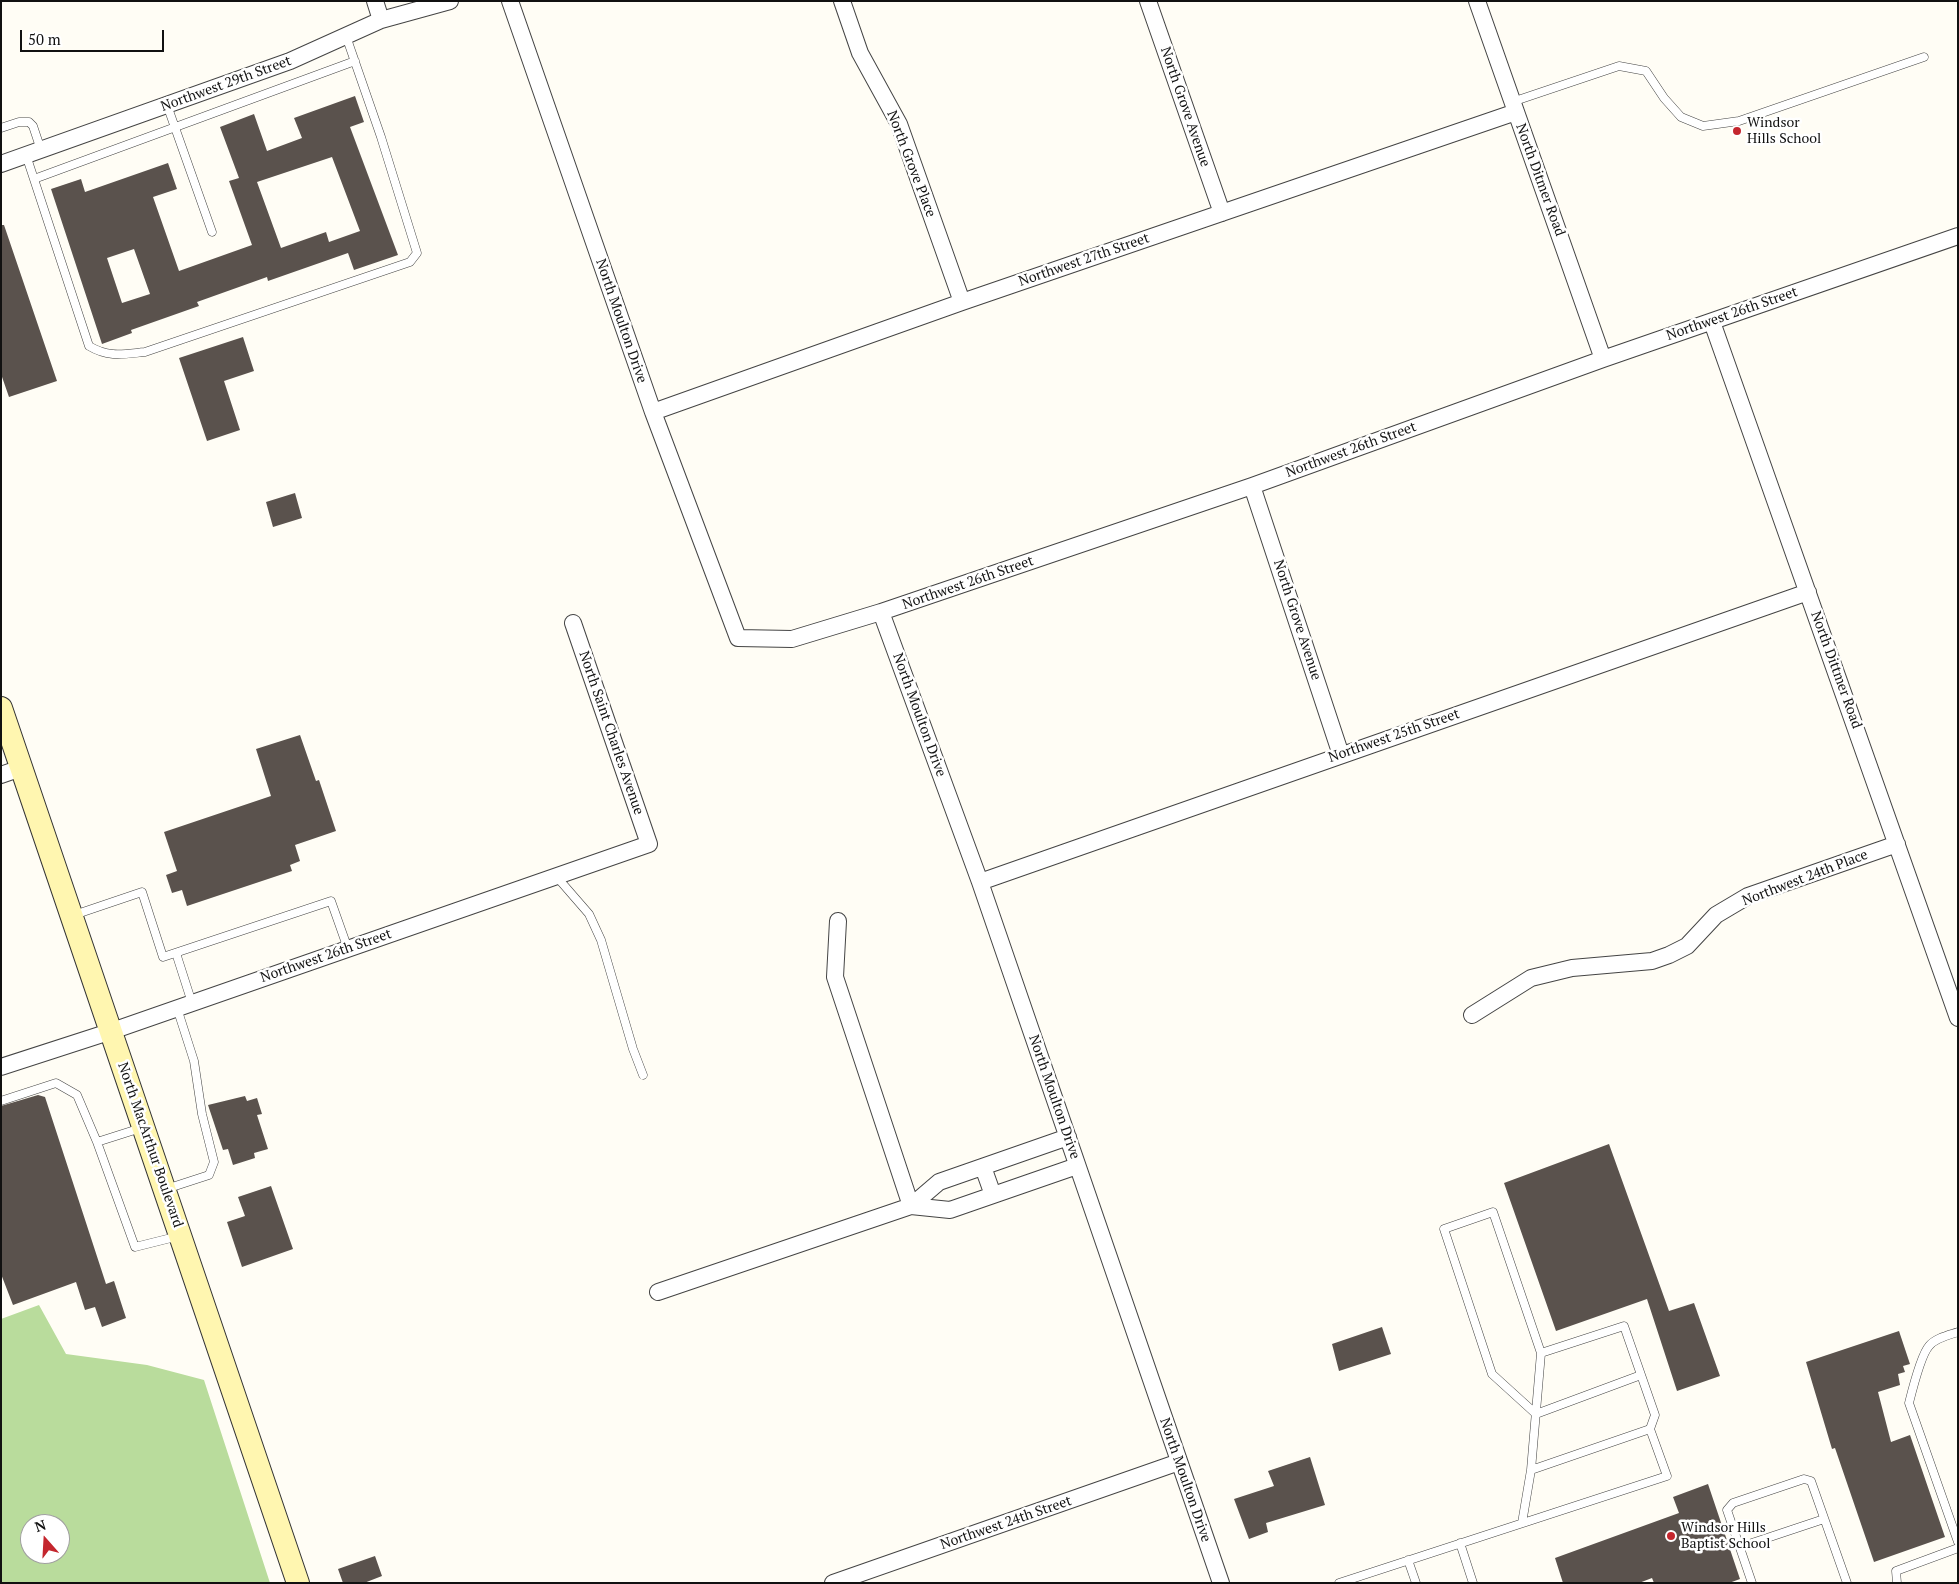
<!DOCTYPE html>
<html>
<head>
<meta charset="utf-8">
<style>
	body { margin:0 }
	#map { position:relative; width:1959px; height:1584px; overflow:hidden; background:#fffdf5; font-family:"PT Serif",serif }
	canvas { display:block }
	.frame { position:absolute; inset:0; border:2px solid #111; pointer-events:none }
	.north { position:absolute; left:20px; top:1514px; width:50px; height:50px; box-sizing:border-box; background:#fff; border:1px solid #a0a0a0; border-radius:50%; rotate:341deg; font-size:14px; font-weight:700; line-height:20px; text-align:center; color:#111 }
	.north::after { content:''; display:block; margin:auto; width:18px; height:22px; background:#c4262e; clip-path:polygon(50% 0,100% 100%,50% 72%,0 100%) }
	.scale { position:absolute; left:20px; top:30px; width:144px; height:22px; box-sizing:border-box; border:2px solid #111; border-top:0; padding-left:6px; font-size:15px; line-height:18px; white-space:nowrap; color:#111; -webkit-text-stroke:4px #fff; paint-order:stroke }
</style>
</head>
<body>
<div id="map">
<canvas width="1959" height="1584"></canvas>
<div class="frame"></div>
<div class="north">N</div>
<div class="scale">50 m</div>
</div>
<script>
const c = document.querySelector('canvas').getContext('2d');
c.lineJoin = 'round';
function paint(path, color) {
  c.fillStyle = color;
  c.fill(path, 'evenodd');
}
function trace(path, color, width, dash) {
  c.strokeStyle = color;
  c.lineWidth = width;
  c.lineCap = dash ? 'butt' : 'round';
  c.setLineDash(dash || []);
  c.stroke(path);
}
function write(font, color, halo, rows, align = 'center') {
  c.font = font + ' "PT Serif",serif';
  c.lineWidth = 5;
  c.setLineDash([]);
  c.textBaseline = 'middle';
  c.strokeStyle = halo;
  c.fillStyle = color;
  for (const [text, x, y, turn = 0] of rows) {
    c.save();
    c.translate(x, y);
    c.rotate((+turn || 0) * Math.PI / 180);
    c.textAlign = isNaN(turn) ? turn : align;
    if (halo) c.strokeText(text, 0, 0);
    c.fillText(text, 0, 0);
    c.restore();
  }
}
paint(new Path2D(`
	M39,1305L66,1354L147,1365L204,1380L270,1583H1V1319ZM30,1524H60V1554H30Z`), '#b9dc9c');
paint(new Path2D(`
	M355,96L364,122L350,127L398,255L354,270L348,253L268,281L267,277L197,302L199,306L131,330L132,333L102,344L51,189L81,179L85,192L168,163L177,189L153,197L179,271L252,245L229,181L239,178L220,127L254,114L267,151L302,138L294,118ZM332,157L360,231L329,242L326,232L281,248L257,182ZM134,249L150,294L122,303L107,258Z
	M1,225H4L57,381L9,397L1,374Z
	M243,337L254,371L224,381L240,430L207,441L179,358Z
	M295,493L302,518L273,527L266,502Z
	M300,735L316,781L319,780L336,831L295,845L300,861L290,865L292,871L187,906L182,890L172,893L166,875L177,871L164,832L271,796L256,749Z
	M38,1095L45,1097L106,1284L114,1281L126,1318L102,1327L95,1307L85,1310L76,1282L13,1305L1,1274V1106Z
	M245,1096L247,1101L257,1098L262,1114L257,1115L268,1149L254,1153L255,1158L233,1165L228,1149L223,1150L208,1105Z
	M1609,1144L1669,1311L1694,1303L1720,1376L1677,1391L1647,1299L1556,1331L1504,1183Z
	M271,1186L293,1249L242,1267L227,1222L245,1216L238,1197Z
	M1382,1327L1391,1354L1339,1371L1332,1344Z
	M1899,1331L1910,1364L1903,1366L1905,1372L1898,1374L1900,1385L1878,1392L1891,1442L1910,1435L1945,1537L1874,1562L1835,1448L1832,1449L1806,1362Z
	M1310,1457L1325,1505L1266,1523L1268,1532L1249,1539L1234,1499L1274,1486L1268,1471Z
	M1708,1484L1740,1579L1729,1583H1654L1652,1578L1639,1583H1563L1555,1558L1679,1513L1673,1497Z
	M375,1556L382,1576L364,1583H343L338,1569Z`), '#5a524d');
const service = new Path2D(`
	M1512,102L1619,66L1646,71L1664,98L1681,117L1703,126L1739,121L1924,57
	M167,105L212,232
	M1,128L19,122H29L33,126L41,150
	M26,155L89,346C109,358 124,354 145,352L410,262L417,253L381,137L346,36
	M34,179L355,61
	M556,876L589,914L601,940L633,1049L643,1075
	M74,915L142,892L163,957L331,901L348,949
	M176,953L192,1003
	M1,1101L56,1083L77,1095L97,1142
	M141,1128L97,1142L135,1247L179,1236
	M166,1189L209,1175L214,1162L202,1114L194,1061L177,1008
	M1958,1332C1949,1335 1935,1338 1929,1346C1921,1355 1912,1391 1909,1403L1958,1542
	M1541,1353L1493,1212L1444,1229L1492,1374L1536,1414L1641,1375
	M1531,1470L1541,1353L1624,1326L1655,1415L1650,1429
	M1460,1543L1473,1583
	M1740,1547L1824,1519
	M1408,1560L1416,1583
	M1339,1583L1667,1476L1650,1429L1531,1470L1522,1523
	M1752,1583L1727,1510L1733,1503L1804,1479L1811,1481L1847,1583
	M1897,1583L1896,1571L1958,1548`);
const minor = new Path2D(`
	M375,1L381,20
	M510,1L653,412L738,638L792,639L881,612L1252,486L1603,359L1958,236
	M842,1L860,53L899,124L962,302
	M1148,1L1222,213
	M1477,1L1603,359
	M1,164L290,61L381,20L450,1
	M1712,322L1958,1018
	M653,412L962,302L1516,112
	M1252,486L1341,755
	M881,612L980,882L1221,1583
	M1,775L21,768
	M980,882L1808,592
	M838,921L835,977L911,1206
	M1472,1015L1531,978L1572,968L1652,961L1669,955L1687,946L1716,915L1748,896L1897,844
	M1,1067L112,1031L649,844L573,623
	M983,1167L993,1195
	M911,1206L950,1210L1077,1166
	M658,1292L911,1206L939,1182L1068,1137
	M833,1583L1179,1462`);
const secondary = new Path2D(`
	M1,708L298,1583`);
trace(service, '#444', 9);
trace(minor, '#444', 18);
trace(secondary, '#333', 24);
trace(service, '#fff', 8);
trace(minor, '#fff', 16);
trace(secondary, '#fff6b0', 22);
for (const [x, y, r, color] of [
	[1737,131,5,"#c4262e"],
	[1671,1536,5,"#c4262e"]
]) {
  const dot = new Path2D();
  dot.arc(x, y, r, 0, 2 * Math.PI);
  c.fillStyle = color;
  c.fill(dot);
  trace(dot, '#fff', 2);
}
write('14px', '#111', '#fff', [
	["Northwest 29th Street",226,84,-20],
	["North Grove Avenue",1185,107,71],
	["North Grove Place",911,164,69],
	["North Ditmer Road",1540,180,70],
	["Northwest 27th Street",1084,260,-19],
	["Northwest 26th Street",1732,314,-19],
	["North Moulton Drive",621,321,71],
	["Northwest 26th Street",1351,450,-20],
	["Northwest 26th Street",968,583,-19],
	["North Grove Avenue",1297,620,72],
	["North Dittmer Road",1836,670,70],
	["North Moulton Drive",919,715,70],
	["North Saint Charles Avenue",611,733,71],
	["Northwest 25th Street",1394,736,-19],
	["Northwest 24th Place",1805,878,-21],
	["Northwest 26th Street",326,956,-19],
	["North Moulton Drive",1054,1097,71],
	["North MacArthur Boulevard",150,1145,71],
	["North Moulton Drive",1185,1480,71],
	["Northwest 24th Street",1006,1523,-19]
]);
write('14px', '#111', '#fff', [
	["Windsor",1747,123],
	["Hills School",1747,139],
	["Windsor Hills",1681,1528],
	["Baptist School",1681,1544]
], 'left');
</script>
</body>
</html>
